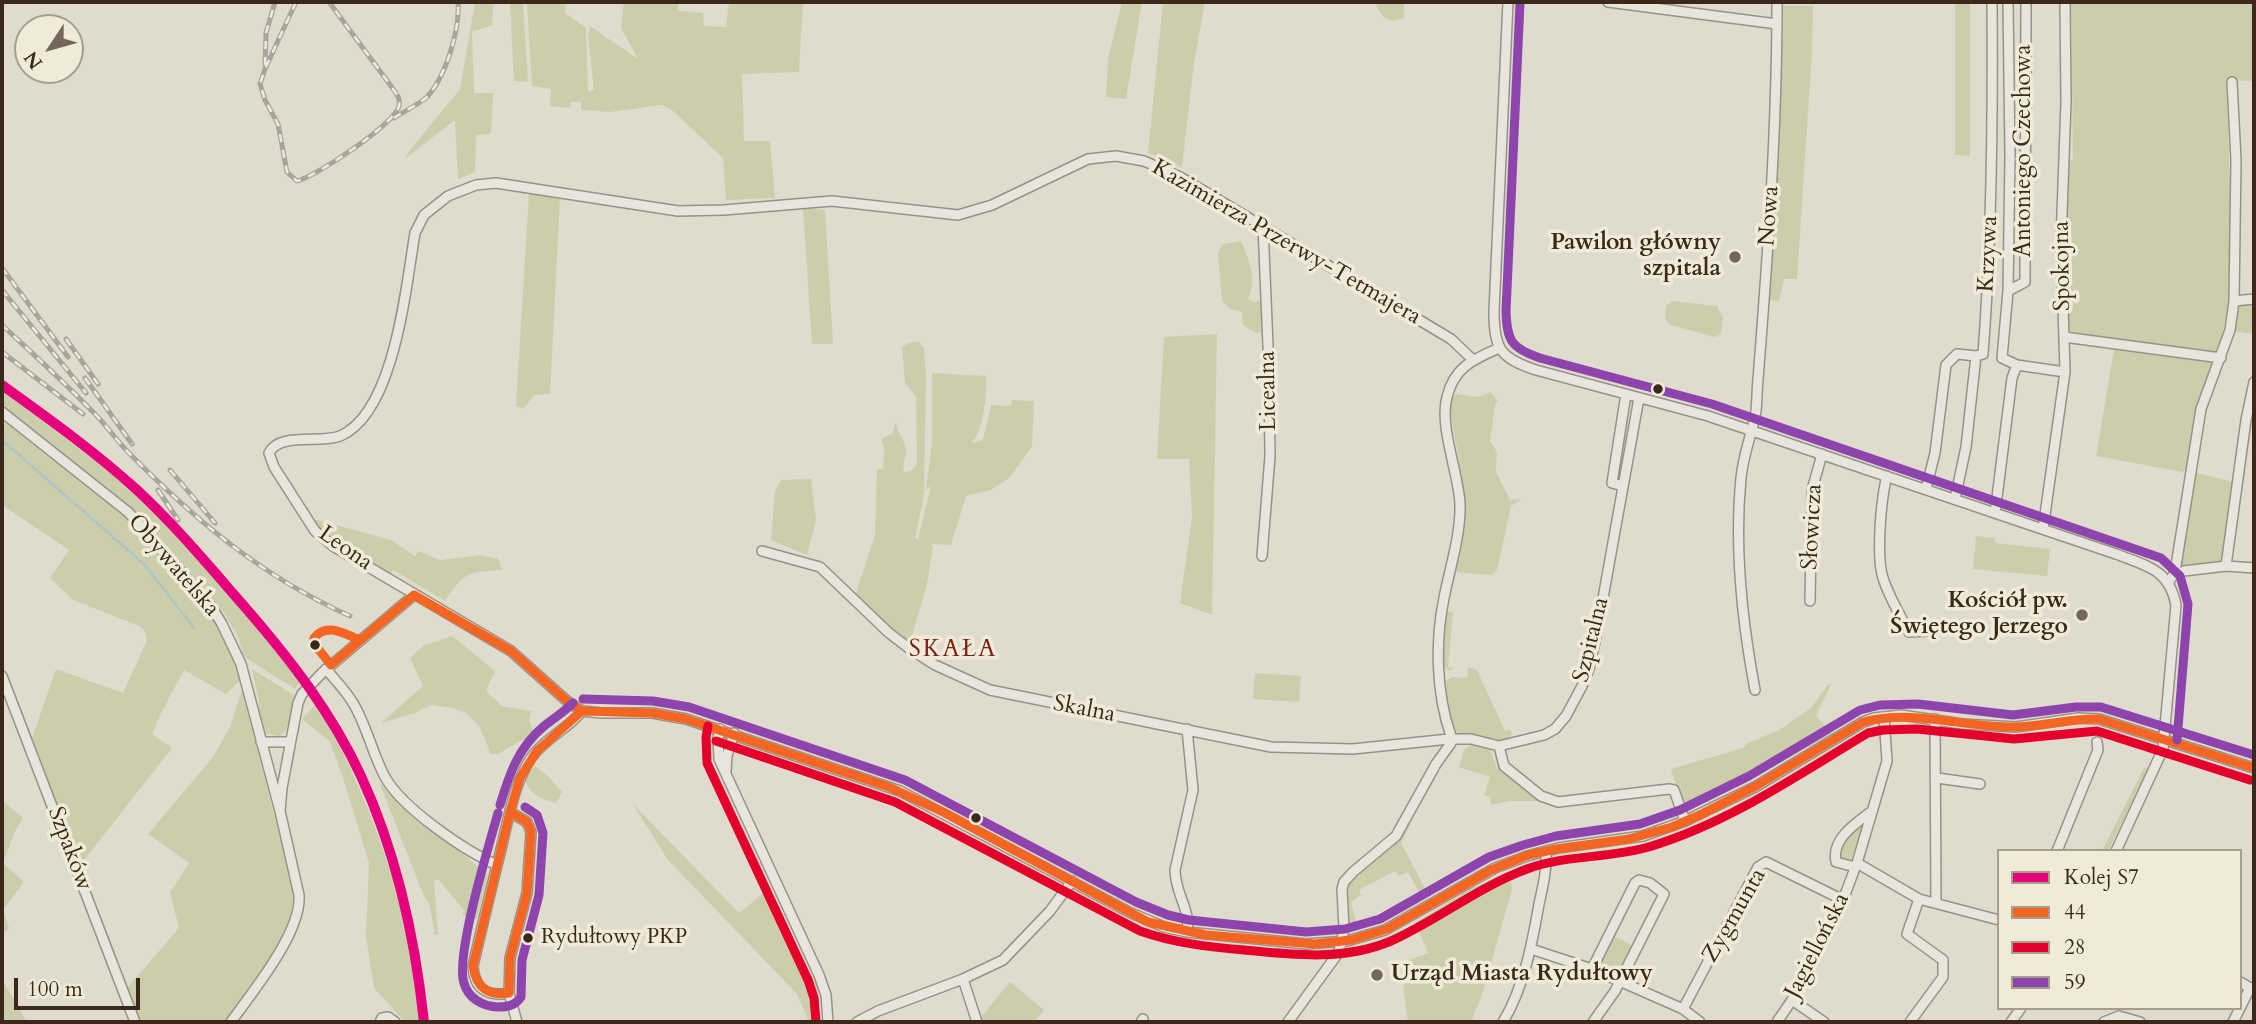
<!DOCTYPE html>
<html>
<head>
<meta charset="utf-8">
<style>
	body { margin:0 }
	#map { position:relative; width:2256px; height:1024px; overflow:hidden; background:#e0dccd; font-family:Cardo,serif }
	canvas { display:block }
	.frame { position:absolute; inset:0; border:4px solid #3a281b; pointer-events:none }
	.legend { position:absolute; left:1997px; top:849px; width:245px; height:161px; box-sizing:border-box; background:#f0ebd9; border:2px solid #a79d8d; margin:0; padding:9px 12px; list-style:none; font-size:21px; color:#3a281b }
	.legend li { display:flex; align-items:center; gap:14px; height:35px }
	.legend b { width:35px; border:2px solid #a79d8d }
	.north { position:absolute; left:14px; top:14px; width:70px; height:70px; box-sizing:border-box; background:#f0ebd9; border:2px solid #a79d8d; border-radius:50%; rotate:234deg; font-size:19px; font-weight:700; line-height:28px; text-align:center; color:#3a281b }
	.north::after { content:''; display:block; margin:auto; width:24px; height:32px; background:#746759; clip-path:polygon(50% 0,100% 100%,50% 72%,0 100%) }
	.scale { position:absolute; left:14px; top:978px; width:126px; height:32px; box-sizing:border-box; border:4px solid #3a281b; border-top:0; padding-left:9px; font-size:21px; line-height:24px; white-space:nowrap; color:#3a281b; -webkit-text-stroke:5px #f0ebd9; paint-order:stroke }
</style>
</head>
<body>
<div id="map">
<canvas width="2256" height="1024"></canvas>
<div class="frame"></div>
<ul class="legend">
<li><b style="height:9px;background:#e5007d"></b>Kolej S7</li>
<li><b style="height:9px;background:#f26522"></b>44</li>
<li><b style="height:9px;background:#e4002b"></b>28</li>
<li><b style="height:9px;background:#8e44ad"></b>59</li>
</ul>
<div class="north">N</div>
<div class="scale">100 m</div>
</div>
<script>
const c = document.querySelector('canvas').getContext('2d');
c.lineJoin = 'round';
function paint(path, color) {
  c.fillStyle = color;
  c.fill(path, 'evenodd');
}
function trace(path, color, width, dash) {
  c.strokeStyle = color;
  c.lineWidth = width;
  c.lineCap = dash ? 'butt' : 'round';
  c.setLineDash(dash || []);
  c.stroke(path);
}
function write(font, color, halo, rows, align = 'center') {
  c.font = font + ' Cardo,serif';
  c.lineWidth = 7;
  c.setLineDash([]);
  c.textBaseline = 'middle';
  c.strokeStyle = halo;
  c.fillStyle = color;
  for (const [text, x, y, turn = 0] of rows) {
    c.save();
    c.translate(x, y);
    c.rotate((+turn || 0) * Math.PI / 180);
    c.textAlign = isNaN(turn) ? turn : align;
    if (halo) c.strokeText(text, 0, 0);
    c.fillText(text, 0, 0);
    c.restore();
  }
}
paint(new Path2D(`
	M475,2H496L493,6L492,25L472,32L474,93H493L491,134L476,135L475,172L458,179L455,120L406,158V155L460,89Z
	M510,2H523L528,82L514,81Z
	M527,2H566L565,13L586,28L588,92L594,90L588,36L590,26L638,59L621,28L624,2H678V11L703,13L704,26L726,27L729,2H803L799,72L742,74L744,141H770L775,198L726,200L723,158L673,111L662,105L610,112L581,110V102H571L570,108L550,106L551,89L532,86Z
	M1122,2H1142L1126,99L1106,97L1108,58Z
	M1163,2H1205L1194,63L1182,167L1148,153Z
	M1375,2H1404V17C1388,26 1380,15 1375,2Z
	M1955,2H1970V156L1955,155Z
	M2071,2H2254V81L2226,80L2232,234L2229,301L2218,355L2067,331L2066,174V161L2073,160Z
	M1781,6H1813L1812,51L1797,279H1784L1779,301L1768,300L1769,254L1780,120Z
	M529,193L560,197L550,394L534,395L524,409L516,406Z
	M803,208L825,210L833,344H812Z
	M1241,241C1249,261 1258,278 1248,299L1255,303L1263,298L1265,332L1256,333L1243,325L1242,312L1230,309L1222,301L1218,254L1223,244Z
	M1672,301L1717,306L1723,318L1721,334L1715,337L1670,325L1665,318L1666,306Z
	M2240,305H2254V334L2233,331L2237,307Z
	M1217,334L1212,615L1180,603L1192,517L1189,459H1157L1164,337Z
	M911,342H919L924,348L926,376L924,495L915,538L918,539L931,486L926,490L932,442V373L986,376C986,398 985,425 972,443L983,440L991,405L1011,406L1012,400L1034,401L1032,447L1009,478L991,490L966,496L951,545L930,544L933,546L927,584L909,646L855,596L875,535L877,469H883L884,448L881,439L892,434L896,422C897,434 905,440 906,449C907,457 902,463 904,472L911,471L917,463L916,397L905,383L902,347Z
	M2114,349L2213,363L2187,467L2183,472L2096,456Z
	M2,391C50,428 102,462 145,504C202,558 251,620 301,681L295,689L248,659L243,654L238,636L222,610L120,499L2,407Z
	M1491,392L1498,401L1495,405L1490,441L1497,452L1496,472L1510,500L1522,499L1511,506L1497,570L1492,575L1454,572C1459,556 1463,540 1464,523C1467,488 1455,444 1450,408L1451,399L1456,394L1478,397Z
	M2,412L128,512L211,606L245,676L226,694L184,670L161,713L152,734L172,748L81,864L32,738L56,669L123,693L147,640L144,630L139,626L73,600L50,578L69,550L2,505Z
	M2193,472L2233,482L2222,562L2185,568L2179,563Z
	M811,479L816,520L807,555L771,540L775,491L781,480Z
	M310,518L391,540L415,556L419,551L440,560L481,555L498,559L502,570C468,572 464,572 445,601L393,570L390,575C361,558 330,545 310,518Z
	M1976,536L1995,538V543L2050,549L2047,576L1973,569Z
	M1445,611L1453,612L1448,667L1453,668L1450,671L1443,666Z
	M452,636L495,671L486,691L502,706L531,711L529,720L534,733L498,754H491L479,726L466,713L452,708L431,705L412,714L381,723L423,686L410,658L423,646Z
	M1468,667L1477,670L1505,731L1511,730L1512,735L1506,740H1487L1460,734L1455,730L1449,722L1443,683L1453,677L1467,678Z
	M252,669L294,695C292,709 292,728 280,736L263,733L259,722V702Z
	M1255,673L1301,676L1299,702L1253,699Z
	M1832,683L1816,715L1832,734L1769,769L1684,811L1671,769L1743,748L1748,743L1779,730L1811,708L1827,686Z
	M242,690L293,888C298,928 251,991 227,1022H140L127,988L179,928L170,893L189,863L148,834L213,757L230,727Z
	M318,702C371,805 411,905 420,1022H405L374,988L366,937L369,863L344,781L330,742L302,719Z
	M1471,745L1490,750L1497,768H1500L1539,798L1538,801H1509L1491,805L1490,797L1484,795L1490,777L1459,767L1464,750Z
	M535,766L548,776L562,792L556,803C541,798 528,795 525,778Z
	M2144,768L2147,769V772L2108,851H2102Z
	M379,782L390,794L488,875L477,919L462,915L464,910L438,879L434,881L438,935L435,934L429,904L423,894Z
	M2,800L23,818L14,833L3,863L24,882L3,910L9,928L2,934Z
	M632,803L739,913L767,890L802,960L818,986V1022H809L797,994L668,860Z
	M1408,822L1411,823L1401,843L1429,896L1401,913L1398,907L1420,894L1408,872L1399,876L1395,871L1359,890L1361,895L1351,902L1358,929L1350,930L1348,883L1353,876L1392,845Z
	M1857,823L1863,828L1851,859L1847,863L1838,859L1841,843Z
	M1510,874L1512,889L1482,995L1471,1022H1408L1403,985L1408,983L1402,963L1428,953L1415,923L1472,888Z
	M1612,935L1633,946L1620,973C1611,975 1605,972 1599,965Z
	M2,979L27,1022H2Z
	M1010,982L1044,1010L1034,1022H983L981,1017Z`), '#cccdab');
trace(new Path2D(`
	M2,440L144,564L194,628`), '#b0c5c2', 2.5);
const minor = new Path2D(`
	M1508,2L1494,311C1494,349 1500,358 1536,370L1708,416L2116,554C2147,566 2169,569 2176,605L2163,749L2116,851
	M1608,2L1777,24
	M2008,291L2025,282L2026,2
	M2234,301L2254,299
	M2064,337L2221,358
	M1472,359L1451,339L1212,196L1180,177L1144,161L1116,156L1088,159L992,205L958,215L832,201L724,210L678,211L496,183L476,185L448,196L424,215L415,233C406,285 395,413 340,436C320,444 279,432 269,453L274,467L315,531L333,546L511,651L567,701L582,711L601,713H652L686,719L900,791L1131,913L1164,927L1187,932L1306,944L1347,941L1385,930L1495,868L1527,856L1558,848L1643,836L1685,821L1755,787L1863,722L1874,718L1901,715L1962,724L2016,727L2078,718L2099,719L2254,768
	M2017,365L2065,372
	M2,412L128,512L211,606L222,624L241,664L280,811
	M1887,476C1881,498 1876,557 1883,578C1889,597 1900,615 1909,632L1928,631
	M1623,486L1612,483L1626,394
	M1926,489L1935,453L1946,365L1957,354L1976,356
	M1955,499L1966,447L1976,356L1983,354C1992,237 1993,120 1992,2
	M1995,513L2012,378L2017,365L2002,358L2008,291L2010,156L2008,2
	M2043,529L2065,372L2061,241L2066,102L2065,2
	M762,551L820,567L889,633L910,649L935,665L990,690L1271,747L1353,749L1449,739
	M1262,556L1270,456L1269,370L1263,226
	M2226,566L2246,420L2254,382
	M2184,571L2226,566L2254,568
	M2169,582L2175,572L2201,409L2230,330L2234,301L2236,160L2232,82
	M1810,601L1812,490L1822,454
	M326,669C335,680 346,691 353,703C367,726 372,753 385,777C402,808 465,851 497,865
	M2,676L135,1022
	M1755,690C1742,621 1734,549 1741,478C1743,455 1752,434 1756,411C1757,401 1757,390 1758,379C1768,253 1777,128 1777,2
	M1935,719L1936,903
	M720,729L718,738L719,759L819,975L826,995L828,1022
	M1187,729L1193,790L1175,870C1175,894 1191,909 1187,932
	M1451,736C1436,693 1435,642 1444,598C1450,567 1461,535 1460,503C1458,472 1439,425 1447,397C1454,367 1474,359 1499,348
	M1457,739H1471L1499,746L1544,735L1555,729L1566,716L1582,686L1589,669L1596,637L1639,398
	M261,742H290
	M1499,746L1504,766L1541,796L1558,802L1669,789L1674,790L1685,821
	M726,771L727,756L734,733
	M1937,778L1980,784
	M510,812L527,822L531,832L527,893L510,958L509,993L517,1022
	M2057,851L2098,750L2097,742
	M1857,863L1919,899L1999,920
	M1855,867L1836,862C1831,839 1856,823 1872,811
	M1531,949L1592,969L1683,1009L1700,1022
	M1592,969L1635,883L1639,880L1650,883L1664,894L1615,991L1593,1022
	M963,979L977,1022
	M2240,982L2254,990
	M509,993C488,997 474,989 473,966C482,926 492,886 502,845C509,816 514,784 531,758C545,738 567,730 582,711
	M1792,1000L1824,1022
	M2240,1008L2250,988
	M1683,1009L1758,867L1766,862L1843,900
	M231,1022C253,991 302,932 299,895L280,811L282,788L298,703L302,694L322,673L414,595
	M380,1022L382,1018L388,1017L395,1022
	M857,1022L878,1011L963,979L1003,960L1050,911L1072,881
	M1141,1022L1143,1019
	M1288,1022L1339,952L1344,929L1342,889L1344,882L1353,872L1396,836L1436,764L1451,743
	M1503,1022C1524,987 1532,944 1539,904C1543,886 1547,869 1546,851
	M1777,1022L1792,1000L1843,900L1857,863L1887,761L1884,717
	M1910,1022L1943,977V960L1907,934L1919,899
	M2011,1022L2021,1008
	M2104,1022L2119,1016L2140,1022
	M2233,1022L2240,1008`);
trace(minor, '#979288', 12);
trace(minor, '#e8e5dd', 9);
const rail = new Path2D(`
	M296,2L265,69L260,84L265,100L278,124L287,172L297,181C315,177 395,124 399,106C401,98 395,92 391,86L329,2
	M265,65L266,33L275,2
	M394,118C404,111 418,105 427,97C446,76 460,30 458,2
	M2,268L68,357
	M2,290L86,393
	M2,325C33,354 65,383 94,413C107,426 117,441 129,453C196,521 263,577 350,616
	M66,339L98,384
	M2,352L83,414
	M85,378L132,444
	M170,470L215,523
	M158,490L178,520`);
trace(rail, '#a9a59d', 5);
trace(rail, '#f0ebd9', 2.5, [8]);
trace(new Path2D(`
	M414,595L511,651L567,701L582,711L652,713L686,719L889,787L943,812L1148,922L1206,935L1315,944L1351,940L1387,929L1491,870L1528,855L1556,849L1629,839L1672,827L1700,815L1756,786L1863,722C1914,709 1962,727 2013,727C2042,727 2070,718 2099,719L2254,768
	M331,665L414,595
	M331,665L315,645L314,638C327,622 344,634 360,640
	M509,993C488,996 476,988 473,966L510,812L520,778L537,751L582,711
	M509,993L510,958L527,893L531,832L527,822L510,812`), '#f26522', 9);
trace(new Path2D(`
	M708,726L706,737L707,763L808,980L814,998L816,1022
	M716,741L895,802L1140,931C1174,943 1209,947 1244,950C1294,955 1344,961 1391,941C1438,920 1478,887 1527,869C1567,854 1611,859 1652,846C1730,822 1798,775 1868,733L1883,730L1917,729L2014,739L2097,731L2250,780`), '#e4002b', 9);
trace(new Path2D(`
	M1520,3L1506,311C1507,341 1511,348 1540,358L1712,404L2161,558L2180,576L2188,604L2177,740
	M583,699L653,701L689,707L905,780L1136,902L1168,915L1189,920L1306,932L1345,929L1380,919L1489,857L1523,845L1556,836L1640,824L1680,810L1749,776L1860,710L1880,705L1918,704L2013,715L2076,707H2101L2254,755
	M500,805C509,775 518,748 543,727C553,719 564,712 573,703
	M498,813C489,845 455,956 464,983C468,998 482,1006 497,1007C507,1007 515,1006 521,997L522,960L539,895L543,833L537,815L525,807`), '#8e44ad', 9);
trace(new Path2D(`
	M2,385C48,418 94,451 136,489C175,525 209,566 244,606C290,659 332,713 361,776C397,854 415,937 424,1022`), '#e5007d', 10);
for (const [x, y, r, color] of [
	[1735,257,7,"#746759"],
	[1658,389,6,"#3a281b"],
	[2082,615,7,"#746759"],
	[315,645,6,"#3a281b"],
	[976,818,6,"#3a281b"],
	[528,938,6,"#3a281b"],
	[1377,975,7,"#746759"]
]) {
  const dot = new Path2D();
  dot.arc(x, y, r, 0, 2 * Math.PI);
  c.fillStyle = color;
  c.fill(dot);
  trace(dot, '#f0ebd9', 2.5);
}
write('21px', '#3a281b', '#f0ebd9', [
	["Rydułtowy PKP",541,938]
], 'left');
write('23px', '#3a281b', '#f0ebd9', [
	["Antoniego Czechowa",2025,151,-90],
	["Nowa",1770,216,-86],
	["Kazimierza Przerwy-Tetmajera",1286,243,30],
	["Krzywa",1989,254,-87],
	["Spokojna",2063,266,-91],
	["Licealna",1269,391,-91],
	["Słowicza",1813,527,-87],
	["Leona",345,549,35],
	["Obywatelska",173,566,49],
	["Szpitalna",1592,640,-76],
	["Skalna",1084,710,11],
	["Szpaków",69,849,69],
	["Zygmunta",1735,916,-60],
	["Jagiellońska",1818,946,-63]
]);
write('bold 23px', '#3a281b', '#f0ebd9', [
	["Pawilon główny",1721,244],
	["szpitala",1721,270],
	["Kościół pw.",2068,602],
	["Świętego Jerzego",2068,628],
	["Urząd Miasta Rydułtowy",1391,975,"left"]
], 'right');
c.letterSpacing = '2px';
write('24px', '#7a1f14', '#f0ebd9', [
	["SKAŁA",953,650]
]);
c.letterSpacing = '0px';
</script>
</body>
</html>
